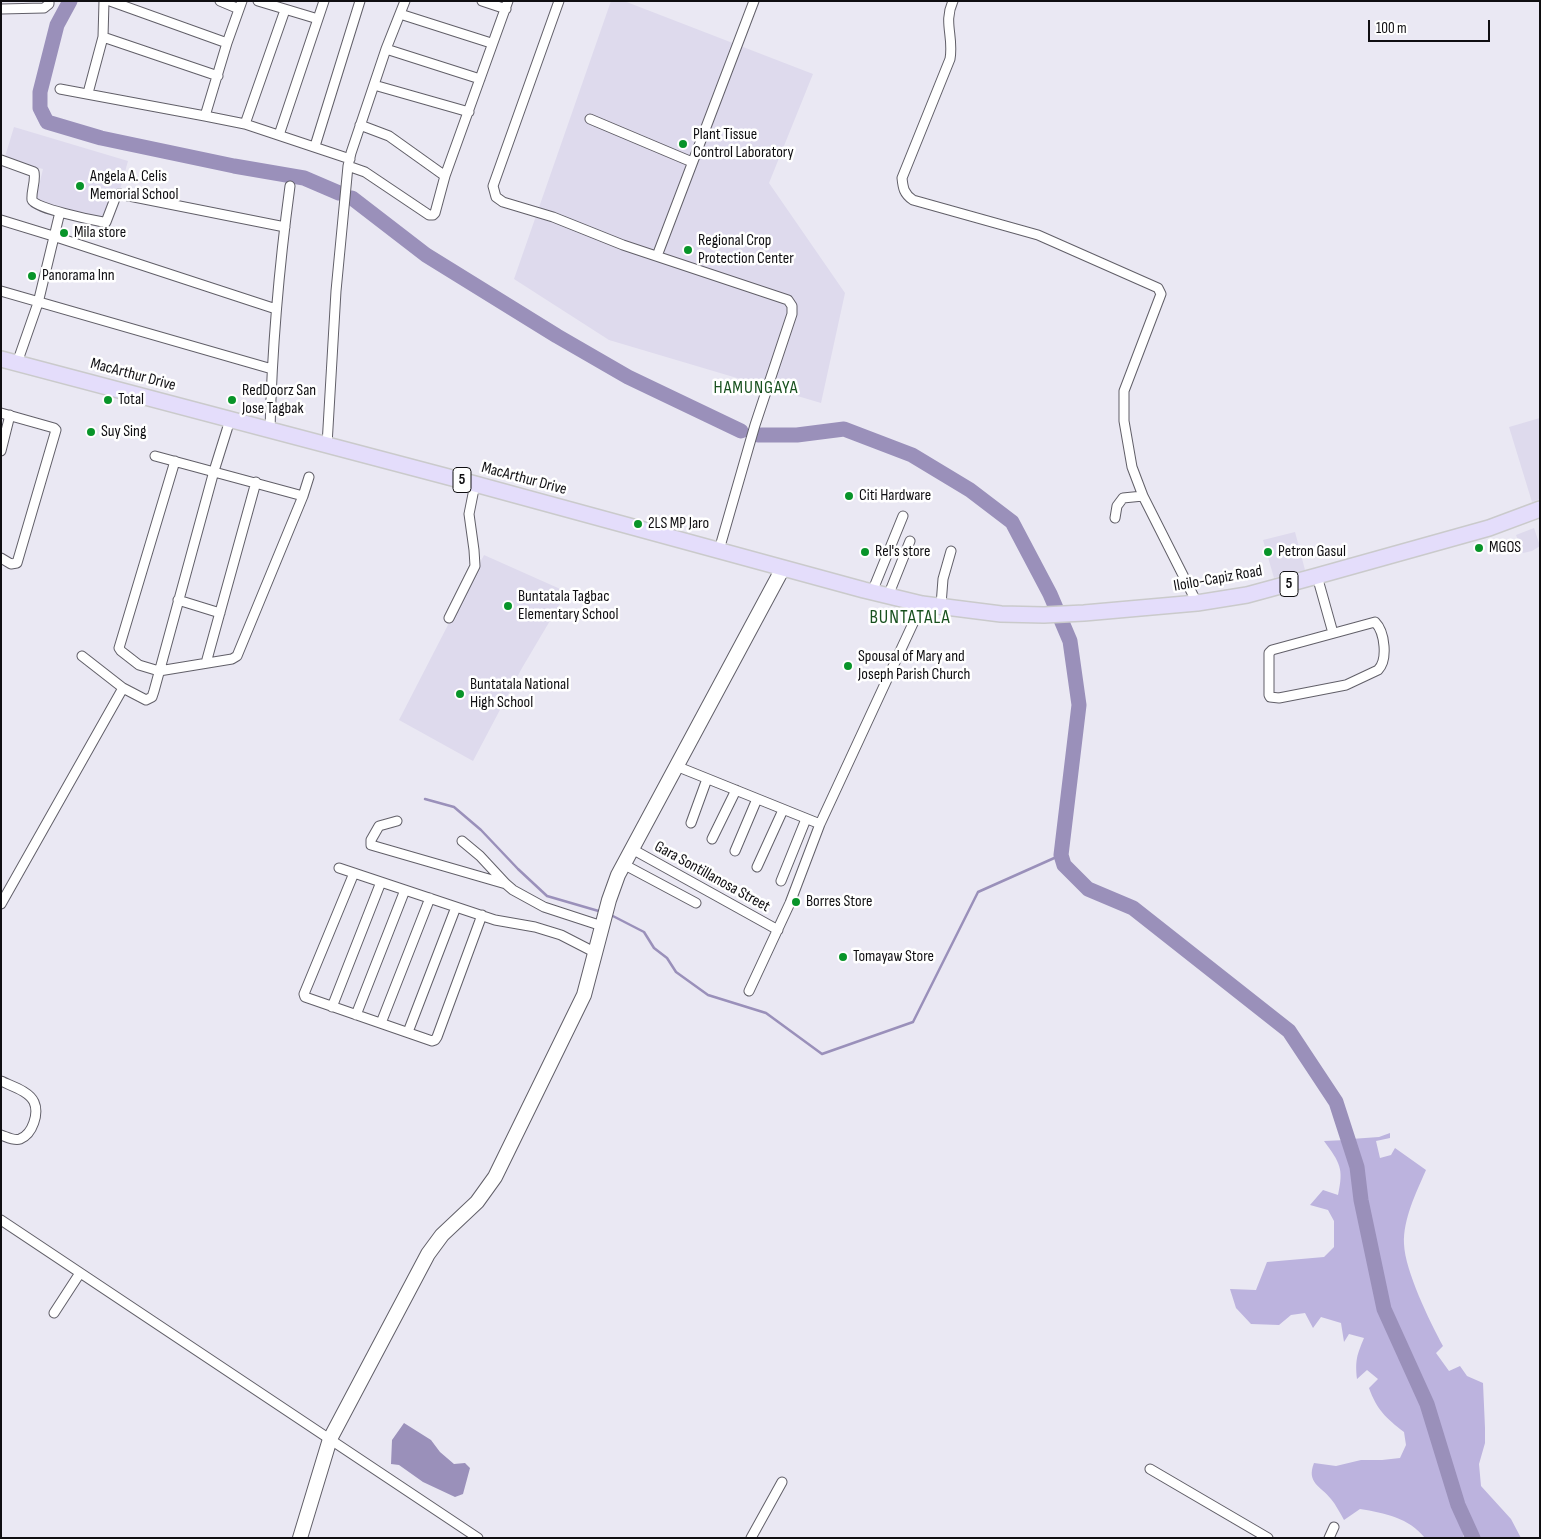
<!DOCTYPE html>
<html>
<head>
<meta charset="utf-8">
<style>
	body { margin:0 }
	#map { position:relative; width:1541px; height:1539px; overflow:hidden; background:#eae8f3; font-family:"Sofia Sans Condensed",sans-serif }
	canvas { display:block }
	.frame { position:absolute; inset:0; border:2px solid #0f0e11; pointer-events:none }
	.scale { position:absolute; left:1368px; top:20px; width:122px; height:22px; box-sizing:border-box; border:2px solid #0f0e11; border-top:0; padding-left:6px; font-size:15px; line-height:18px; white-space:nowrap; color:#0f0e11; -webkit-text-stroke:4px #fff; paint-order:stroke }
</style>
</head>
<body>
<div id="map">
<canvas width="1541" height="1539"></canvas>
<div class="frame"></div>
<div class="scale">100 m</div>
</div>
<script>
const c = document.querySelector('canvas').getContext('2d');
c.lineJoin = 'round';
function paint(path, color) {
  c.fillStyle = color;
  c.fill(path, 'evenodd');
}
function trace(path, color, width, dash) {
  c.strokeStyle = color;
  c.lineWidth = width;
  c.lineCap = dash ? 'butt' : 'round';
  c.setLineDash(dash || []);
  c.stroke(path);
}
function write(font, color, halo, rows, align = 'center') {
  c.font = font + ' "Sofia Sans Condensed",sans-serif';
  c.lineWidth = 5;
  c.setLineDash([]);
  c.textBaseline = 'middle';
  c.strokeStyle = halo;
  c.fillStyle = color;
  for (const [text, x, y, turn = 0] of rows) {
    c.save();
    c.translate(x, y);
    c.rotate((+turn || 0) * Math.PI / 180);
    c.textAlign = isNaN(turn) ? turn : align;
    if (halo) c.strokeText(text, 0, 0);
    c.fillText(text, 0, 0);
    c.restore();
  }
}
paint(new Path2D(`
	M611,1H624L813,74L769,183L845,293L821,403L609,340L514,279Z
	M14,127L128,161L111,222L35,202L43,169L4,160Z
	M1540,418V499L1532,502L1509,427Z
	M1534,528L1540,546L1532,551L1523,553L1516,535Z
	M1295,532L1305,570L1274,578L1263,540Z
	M484,555L567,592L522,668L473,761L399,720Z`), '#dedaed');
paint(new Path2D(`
	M1390,1133V1138L1376,1141L1380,1158L1391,1155L1395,1148L1426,1170C1416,1193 1403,1219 1404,1244C1405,1271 1430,1322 1443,1346L1436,1353L1449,1371L1460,1366L1467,1376L1483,1383L1485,1428V1443L1479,1464L1481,1486L1511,1519L1521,1538H1478L1462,1502L1441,1431L1427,1392L1386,1301L1364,1188L1351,1139L1379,1137Z
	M1346,1140L1352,1157L1381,1308L1427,1412L1457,1508L1464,1538H1425C1409,1518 1385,1513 1360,1509L1344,1520C1340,1513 1336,1505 1331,1499C1321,1486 1306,1483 1314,1463L1336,1466L1361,1460H1382L1400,1458L1406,1445L1404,1432C1386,1418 1377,1410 1369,1388L1378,1379L1367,1370L1357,1379C1355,1360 1357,1355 1364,1338L1349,1334L1344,1342L1341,1323L1321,1317L1313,1328L1305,1313L1291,1315L1279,1325L1251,1324L1236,1308L1230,1289L1256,1290L1267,1262L1324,1257L1334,1247V1221L1328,1210L1310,1205L1323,1190L1338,1195C1344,1168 1340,1163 1324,1141Z`), '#bcb3de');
paint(new Path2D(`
	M404,1423L431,1440L440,1452L454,1464L465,1463L470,1468L463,1494L455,1497L423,1482L399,1465L391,1464L392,1440Z`), '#9a90ba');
trace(new Path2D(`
	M425,799L454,807L481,830L518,869L547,896L602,912
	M609,914L644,932L654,948L667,958L676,972L708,995L766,1013L822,1054L913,1022L978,892L1061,855`), '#9a90ba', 2.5);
trace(new Path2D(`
	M70,1L57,25L40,92V108L47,122L101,138L234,166L304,178L339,193
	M352,198L426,255L557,336L628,377L741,431
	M758,435H797L844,429L912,455L970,490L1012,522L1050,594L1070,641L1079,705L1061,855L1064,865L1088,889L1133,908L1289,1031L1336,1102L1357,1167L1361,1200L1384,1309L1427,1404L1458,1505L1473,1538`), '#9a90ba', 15);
const street = new Path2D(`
	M110,1L227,43
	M220,1L239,9
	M242,1L227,43L205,116L245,124L350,159
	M258,1L318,19
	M482,1L506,9
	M559,1L493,186L496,197L503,202L553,217L623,245L788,300L792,306V314L755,425L719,550
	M953,1C943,23 954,36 950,59L902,178C903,188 904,194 913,200L1038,235L1158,288L1161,294L1124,391V421L1132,467L1143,496L1197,603
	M1,9L44,8L49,4V1
	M400,14L491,43
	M103,37L218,76
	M386,49L480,79
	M374,85L469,112
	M60,89L205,116
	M88,93L103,37L104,1
	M590,119L692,162
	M245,124L285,10
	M360,125L389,136L445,176
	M279,135L324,1
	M315,146L360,1
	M1,160L34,172C36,181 31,191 32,200C34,208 92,220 103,222H106L116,196L119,194L285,227
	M348,166L365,172L429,215H433L435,213L445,176L508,1
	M1,220L53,236L276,309
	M657,256L754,1
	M1,291L272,369
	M17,363L38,303L60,212
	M1,413L54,428L56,430L17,563L11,564L1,558
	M270,430C272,348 279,267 290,186
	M327,445L336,291L348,166L351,153L386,49L405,1
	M1,451L10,415
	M155,456L303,496
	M175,461L119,648L121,651L139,665L159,671L232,659L237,656L303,496L309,477
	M1115,518L1117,506L1123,498L1143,496
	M1317,576L1333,633
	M872,592L903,516
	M888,596L910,541
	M178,600L220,613
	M941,605L943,579L951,551
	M449,618L475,566L474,550L469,514L475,484
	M1375,622C1385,632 1388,660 1378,670L1346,685L1279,698L1270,697L1269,695V653L1272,650Z
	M82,656L123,688
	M206,663L256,482
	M676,766L820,824
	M397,821L379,826L371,840V845L506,884
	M691,823L707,779
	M712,839L736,790
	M462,841L480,856L506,884L513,890L544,907L602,926
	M632,849L778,930
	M735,851L757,799
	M623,864L696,903
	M757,867L783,810
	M339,868L495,920L535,927L561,935L596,953
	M354,873L304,994L305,997L432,1041L435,1040L437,1037L482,915
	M781,881L806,819
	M1,904L123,688L146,700L152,697L154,691L214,471L230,420
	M749,991L790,903L820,824L922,604
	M332,1007L381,882
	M356,1015L405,890
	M381,1023L430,898
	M408,1032L456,907
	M1,1081C11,1086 29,1091 34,1102C39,1113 33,1134 20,1139C14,1141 7,1137 1,1135
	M1,1220L478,1538
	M54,1313L80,1273
	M1150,1469L1268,1538
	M751,1538L782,1482
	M1329,1538L1334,1527`);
const secondary = new Path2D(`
	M300,1538L330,1439L428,1254L442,1235L477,1202L495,1177L584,995L609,900L618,875L783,568`);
const primary = new Path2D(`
	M1,359L475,484L864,590L922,604L1001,614L1044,615L1084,613L1197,603L1247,595L1317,576L1489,528L1540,509`);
trace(street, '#615f68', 11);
trace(secondary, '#615f68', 16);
trace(primary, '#cacacb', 18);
trace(street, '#fff', 9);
trace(secondary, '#fff', 14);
trace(primary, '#e4ddfb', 15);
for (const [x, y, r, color] of [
	[683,144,5,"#089429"],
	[80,186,5,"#089429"],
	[64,233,5,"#089429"],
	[688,250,5,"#089429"],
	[32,276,5,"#089429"],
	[108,400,5,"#089429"],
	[232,400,5,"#089429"],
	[91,432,5,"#089429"],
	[849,496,5,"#089429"],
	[638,524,5,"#089429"],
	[1479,548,5,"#089429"],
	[865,552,5,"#089429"],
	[1268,552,5,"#089429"],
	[508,606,5,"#089429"],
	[848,666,5,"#089429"],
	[460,694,5,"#089429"],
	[796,902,5,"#089429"],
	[843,957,5,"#089429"]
]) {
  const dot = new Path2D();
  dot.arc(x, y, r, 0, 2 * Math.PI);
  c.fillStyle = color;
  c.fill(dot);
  trace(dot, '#fff', 2);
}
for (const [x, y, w] of [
	[462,480,18],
	[1289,584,18]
]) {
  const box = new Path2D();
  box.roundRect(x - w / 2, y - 12.5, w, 25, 4);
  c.fillStyle = '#fff';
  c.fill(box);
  trace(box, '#0f0e11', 1);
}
write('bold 15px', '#0f0e11', null, [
	["5",462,480],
	["5",1289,584]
]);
write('16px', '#0f0e11', '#fff', [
	["Plant Tissue",693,135],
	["Control Laboratory",693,153],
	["Angela A. Celis",90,177],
	["Memorial School",90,195],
	["Mila store",74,233],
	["Regional Crop",698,241],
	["Protection Center",698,259],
	["Panorama Inn",42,276],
	["RedDoorz San",242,391],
	["Jose Tagbak",242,409],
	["Total",118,400],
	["Suy Sing",101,432],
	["Citi Hardware",859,496],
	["2LS MP Jaro",648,524],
	["MGOS",1489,548],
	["Rel's store",875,552],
	["Petron Gasul",1278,552],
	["Buntatala Tagbac",518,597],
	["Elementary School",518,615],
	["Spousal of Mary and",858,657],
	["Joseph Parish Church",858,675],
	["Buntatala National",470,685],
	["High School",470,703],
	["Borres Store",806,902],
	["Tomayaw Store",853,957]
], 'left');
write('16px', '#0f0e11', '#fff', [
	["MacArthur Drive",133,375,15],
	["MacArthur Drive",524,479,15],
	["Iloilo-Capiz Road",1218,579,-10],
	["Gara Sontillanosa Street",712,877,29]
]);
c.letterSpacing = '1px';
write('18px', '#18511e', '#fff', [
	["HAMUNGAYA",756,388]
]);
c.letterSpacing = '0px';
c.letterSpacing = '1px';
write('19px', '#18511e', '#fff', [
	["BUNTATALA",910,618]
]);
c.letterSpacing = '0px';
</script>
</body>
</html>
